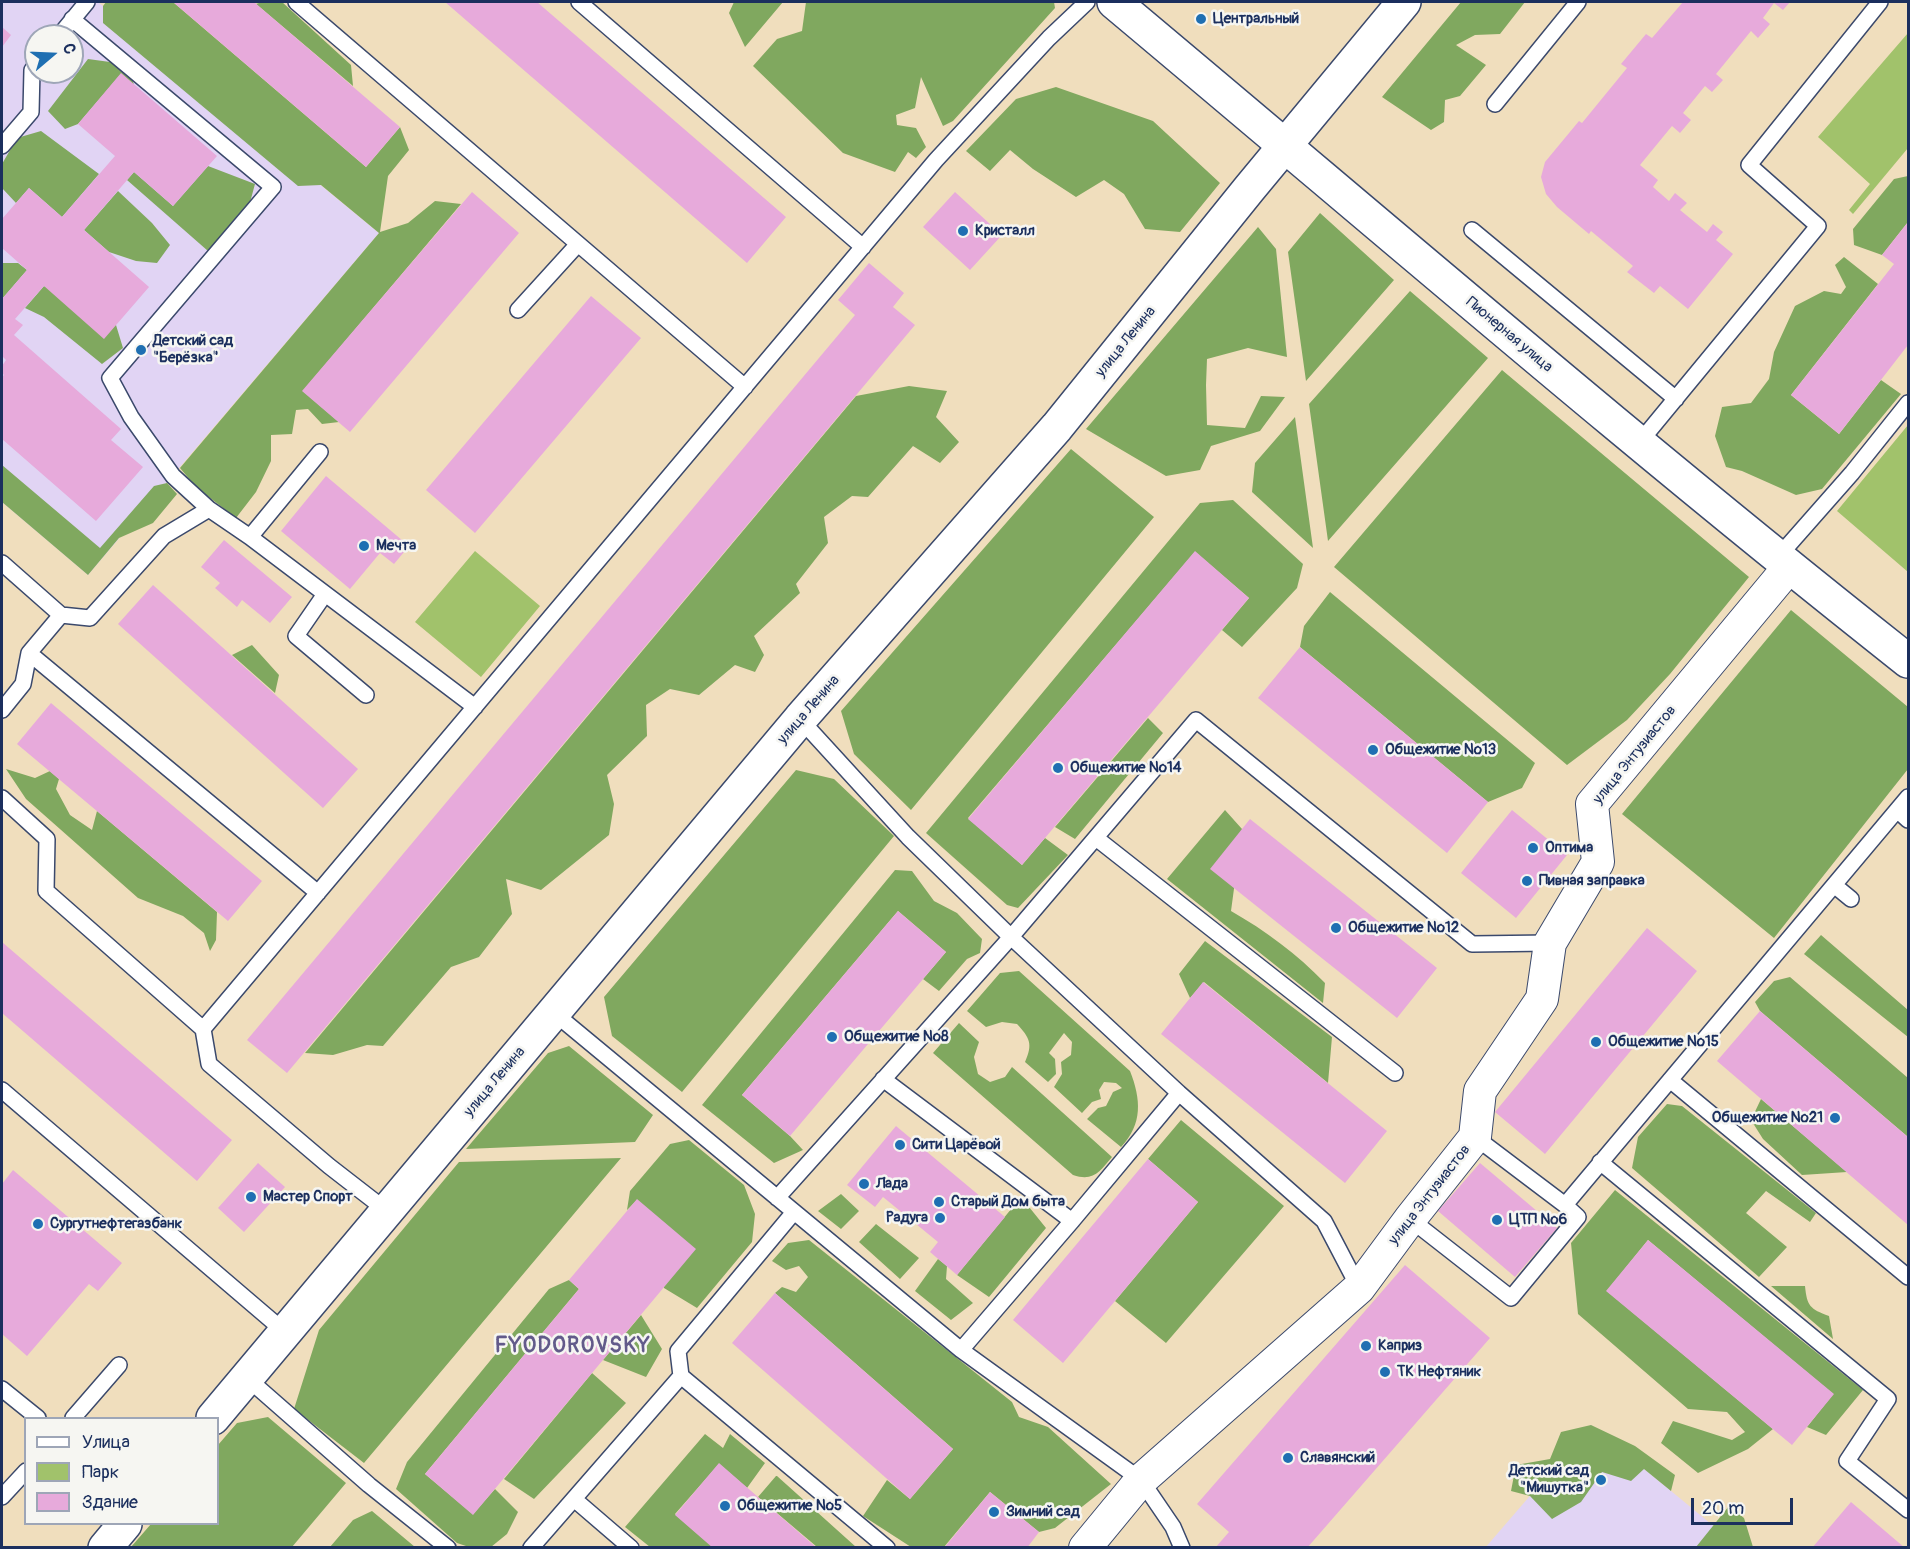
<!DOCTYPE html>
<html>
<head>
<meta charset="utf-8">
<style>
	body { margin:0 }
	#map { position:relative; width:1910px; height:1549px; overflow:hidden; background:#f0debd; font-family:Pangolin,sans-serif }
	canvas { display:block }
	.frame { position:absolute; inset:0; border:3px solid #1b2f5e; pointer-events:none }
	.legend { position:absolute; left:24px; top:1417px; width:195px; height:108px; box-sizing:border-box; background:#f6f6f2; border:2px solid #9ea6b7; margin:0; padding:8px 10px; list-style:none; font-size:18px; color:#1b2f5e }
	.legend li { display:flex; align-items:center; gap:12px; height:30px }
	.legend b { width:30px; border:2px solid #9ea6b7 }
	.north { position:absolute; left:24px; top:24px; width:60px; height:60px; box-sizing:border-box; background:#f6f6f2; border:2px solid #9ea6b7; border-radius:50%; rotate:71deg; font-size:16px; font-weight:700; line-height:24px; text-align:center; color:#1b2f5e }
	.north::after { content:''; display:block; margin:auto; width:21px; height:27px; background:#1f6fb2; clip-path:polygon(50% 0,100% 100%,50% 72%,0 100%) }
	.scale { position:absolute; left:1691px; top:1498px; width:102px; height:27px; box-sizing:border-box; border:3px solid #1b2f5e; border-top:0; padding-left:8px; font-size:18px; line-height:21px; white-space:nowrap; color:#1b2f5e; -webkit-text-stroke:4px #f6f6f2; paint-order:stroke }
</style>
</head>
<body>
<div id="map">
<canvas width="1910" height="1549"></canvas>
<div class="frame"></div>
<ul class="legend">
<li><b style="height:8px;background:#fff"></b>Улица</li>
<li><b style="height:16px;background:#a1c26b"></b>Парк</li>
<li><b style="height:16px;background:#e7aadb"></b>Здание</li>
</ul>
<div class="north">С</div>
<div class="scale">20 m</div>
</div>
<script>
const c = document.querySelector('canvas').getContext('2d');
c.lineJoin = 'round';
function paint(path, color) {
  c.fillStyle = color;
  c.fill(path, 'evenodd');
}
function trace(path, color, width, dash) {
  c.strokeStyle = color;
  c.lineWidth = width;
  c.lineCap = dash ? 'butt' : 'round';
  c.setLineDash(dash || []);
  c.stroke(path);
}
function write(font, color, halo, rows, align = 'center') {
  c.font = font + ' Pangolin,sans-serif';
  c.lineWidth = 5;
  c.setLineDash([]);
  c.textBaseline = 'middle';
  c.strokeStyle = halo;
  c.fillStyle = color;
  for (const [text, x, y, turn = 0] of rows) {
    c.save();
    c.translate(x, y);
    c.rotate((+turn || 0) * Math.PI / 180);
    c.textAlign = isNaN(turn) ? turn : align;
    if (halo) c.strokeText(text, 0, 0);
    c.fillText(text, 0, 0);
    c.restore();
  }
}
paint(new Path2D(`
	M2,2H98L379,233L88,575L2,502ZM36,36H72V72H36Z
	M1591,1425L1739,1547L1485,1548Z`), '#e1d4f4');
paint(new Path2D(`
	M1908,33V148L1853,214L1849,210L1870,184L1818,137Z
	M1908,425V572L1837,511Z
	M475,551L540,606L481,677L415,622Z`), '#a1c26b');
paint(new Path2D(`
	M106,2H173L366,167L400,127L409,150L388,176L380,232L408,223L435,201L461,204L303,391L339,422L322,424L308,409L296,410L292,434L271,435V461L256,492L236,518L196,487L180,468L379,233L321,185L298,186L103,23V6Z
	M262,2H282L351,65L353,86L256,4Z
	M734,2H783L745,47L729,13Z
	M806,2H1054L1055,8L953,121L943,126L921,77L915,108L896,115L897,125L916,128L926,147L916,158L908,152L895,172L843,153L753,66L777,39L802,31Z
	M1461,2H1525L1500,34L1475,35L1456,45L1486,65L1460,96L1445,100L1444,122L1431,130L1382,97Z
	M88,59L110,62L129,68L134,85L121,74L78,124L65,129L48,111Z
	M1056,87L1153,121L1220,183L1180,232L1145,229L1124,194L1104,180L1076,197L1033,169L1010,150L990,171L966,151L1016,99Z
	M41,131L99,174L62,217L29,188L16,203L2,188V164L17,138Z
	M208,166L255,184L249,206L208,251L127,180L134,172L173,206Z
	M1908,176V222L1882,255L1854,245L1853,229L1894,179Z
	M118,191L152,223L170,245L157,263L136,261L109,252L84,230Z
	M1320,213L1394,280L1306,381L1288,252Z
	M1258,227L1276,249L1287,357L1248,348L1207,359L1206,385L1207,425L1245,428L1261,396L1285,397L1260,431L1211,446L1200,470L1166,476L1086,429Z
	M1844,257L1878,284L1791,395L1839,434L1881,380L1901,394L1822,489L1796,495L1742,471L1726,467L1715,436L1722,407L1751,403L1769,379L1774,352L1795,306L1824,291L1841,294L1846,287L1835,265Z
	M2,263H18L27,270L2,299Z
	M44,286L116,325L123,348L102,364L44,317L25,308Z
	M1410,291L1488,358L1328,541L1309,404Z
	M1502,370L1749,577L1670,674L1627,720L1567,765L1334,567Z
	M909,386L947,391L936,417L959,442L940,463L913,446L868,497L852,496L824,517L828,543L796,584L800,593L754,636L764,655L755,672L735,665L699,695L670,689L646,705L647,736L607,775L614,804L609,835L541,890L506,879L512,914L479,957L451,967L383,1046L367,1045L333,1055L305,1053L856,396Z
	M1295,417L1313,548L1252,492L1255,463Z
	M1071,449L1154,517L911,810L854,754L841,711Z
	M2,465L100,548L154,486L167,483L177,494L153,523L119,538L88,575L2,502Z
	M1233,500L1303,564L1297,588L1242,647L1222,630L1249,598L1195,552L968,818L1022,865L1045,838L1068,855L1018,908L1007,905L926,833L1200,503Z
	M1330,592L1535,763L1522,788L1488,802L1300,647L1304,626Z
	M1791,610L1908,707V769L1774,938L1622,814Z
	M252,645L279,675L275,693L232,655Z
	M1148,718L1163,733L1075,839L1055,827Z
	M6,769L35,778L50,771L59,779L56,789L70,815L92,830L97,811L217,912L216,940L210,951L204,933L183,916L138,898L26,799Z
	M796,770L834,779L894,836L682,1092L612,1036L604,997Z
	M1225,810L1242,829L1231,911C1266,931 1297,954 1325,983L1323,1003L1167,879Z
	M895,870L912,871L934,901L957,913L982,939L980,953L967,959L939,991L923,979L946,952L898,911L742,1095L790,1136L803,1150L774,1163L702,1105Z
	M1821,935L1908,1010V1037L1804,954Z
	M1205,941L1332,1037L1328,1083L1204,982L1190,998L1179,974Z
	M1019,971L1130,1071C1141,1099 1143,1124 1121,1147L1087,1119L1098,1108L1106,1106L1113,1092L1122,1088L1116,1083L1104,1082L1099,1090L1101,1099L1092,1102L1082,1113L1054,1087L1062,1074L1061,1062L1071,1055L1072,1042L1064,1033L1049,1053L1055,1059L1056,1074L1048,1082L1025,1062C1033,1044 1030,1038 1017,1024L1002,1022L986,1027L967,1011L1000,973Z
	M1790,977L1908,1078V1137L1760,1011L1755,1002L1774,981Z
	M959,1023L979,1042L974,1057L978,1074L990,1082L1005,1077L1012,1067L1112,1157C1100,1171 1094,1182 1073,1175L933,1053Z
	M569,1046L653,1115L635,1142L466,1149L548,1053Z
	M1761,1099L1847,1172L1802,1175L1763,1139L1751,1120Z
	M1667,1104L1682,1106L1816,1213L1810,1222L1766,1191L1746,1213L1787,1247L1759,1277L1632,1168L1638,1137Z
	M1181,1120L1284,1206L1166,1343L1115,1301L1198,1202L1148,1159Z
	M689,1140L744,1185L755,1214L752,1242L697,1308L664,1288L637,1200L627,1210L630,1191L670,1144Z
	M621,1158L364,1463L294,1409L319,1330L459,1162Z
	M1615,1190L1863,1390L1826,1435L1807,1427L1833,1394L1648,1240L1607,1291L1773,1429L1748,1449L1698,1473L1661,1443L1673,1421L1732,1440L1745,1432L1727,1412L1688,1409L1578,1314L1571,1243Z
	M841,1194L859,1211L841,1229L818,1211Z
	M1021,1197L1046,1228L989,1297L957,1275Z
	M876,1224L919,1258L900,1279L859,1242Z
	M809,1240L1012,1402L1019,1417L1048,1427L1111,1484L1055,1528L1039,1532L990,1492L944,1547H911L863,1516L887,1480L910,1499L953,1449L775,1293L782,1287L796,1292L808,1277L799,1266L786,1270L772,1261L788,1243Z
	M938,1259L947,1266L946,1279L973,1303L951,1320L915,1291Z
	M569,1280L579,1289L425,1474L473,1514L495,1489L518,1512L507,1534L491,1547H469L457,1543L396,1489L407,1462L549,1289Z
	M1771,1286H1805C1807,1306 1810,1309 1829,1316L1833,1339Z
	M641,1315L662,1349L646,1377L603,1360Z
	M592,1373L626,1403L534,1499L504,1479Z
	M268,1417L346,1483L292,1547H131L151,1524H218V1445L237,1423Z
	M1591,1425L1635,1446L1675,1475L1671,1491L1644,1469L1631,1481L1602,1472L1581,1502L1552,1519L1530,1496L1511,1491L1516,1465L1550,1459L1561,1432Z
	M705,1434L723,1448L730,1434L765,1463L747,1488L719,1464L675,1514L713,1547H650L625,1527Z
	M776,1476H777L856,1547H817L758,1497Z
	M1729,1506L1744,1518L1753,1547H1696Z
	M372,1511L415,1547H330L353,1520Z`), '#80a85f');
paint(new Path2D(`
	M173,2H254L400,127L366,167Z
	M445,2H537L786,217L747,263Z
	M1683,2H1790L1783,10L1774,3L1763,18L1770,24L1758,38L1751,31L1716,74L1723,80L1712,92L1705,86L1683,113L1691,120L1680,133L1672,126L1640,165L1658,180L1653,187L1669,201L1675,193L1687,203L1680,210L1707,232L1713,224L1723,232L1716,240L1733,254L1688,309L1660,286L1654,293L1627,272L1633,266L1591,231L1589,234L1557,207L1546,194L1541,177L1545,162L1579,121L1582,123L1627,68L1621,64L1646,34L1652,38Z
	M2,27L11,35L2,47Z
	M121,73L217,156L173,206L134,172L84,230L149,287L104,339L44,286L15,319L23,325L14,335L121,429L111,440L143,467L96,521L2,439V377L4,375L2,373V366L6,360L2,356V299L27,270L2,248V219L29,188L62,217L115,156L78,124Z
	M472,192L519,233L350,432L302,391Z
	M955,192L1002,235L970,270L923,227Z
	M1908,222V345L1839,434L1791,395L1894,264L1882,255Z
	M869,263L904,293L893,307L915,325L287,1073L247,1040L855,315L838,300Z
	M591,296L641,338L475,533L426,490Z
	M326,476L409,546L394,564L380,553L350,589L281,531Z
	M224,540L292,597L270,623L242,600L237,607L215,588L220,583L201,567Z
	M1195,551L1249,598L1022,865L968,819Z
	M153,585L358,769L323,808L118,624Z
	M1300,647L1488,802L1447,853L1258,698Z
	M51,703L262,881L228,921L17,744Z
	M1512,810L1567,855L1516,918L1461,873Z
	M1250,819L1437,968L1397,1018L1210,869Z
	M898,911L946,952L790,1136L742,1095Z
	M1647,928L1697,971L1545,1154L1495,1112Z
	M2,942L232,1140L197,1181L2,1013Z
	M1203,982L1387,1131L1345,1183L1161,1034Z
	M1760,1011L1908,1137V1225L1717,1061Z
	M896,1126L1005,1217L957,1275L930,1252L938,1242L883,1197L875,1207L847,1185Z
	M1148,1159L1198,1202L1063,1363L1013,1320Z
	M258,1163L285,1187L244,1232L218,1208Z
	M1480,1163L1557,1228L1515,1277L1438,1211Z
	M13,1170L122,1263L98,1291L89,1284L27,1356L2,1334V1184Z
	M637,1199L696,1249L473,1515L425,1474L579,1289L569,1280Z
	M1648,1240L1834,1394L1792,1445L1606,1291Z
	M1405,1265L1490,1338L1307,1548H1215L1229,1532L1197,1504Z
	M775,1293L953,1449L910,1499L732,1343Z
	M719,1463L758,1497L817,1548H713L675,1515Z
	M990,1492L1039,1532L1027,1548H944Z
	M1851,1502L1905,1548H1812Z`), '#e7aadb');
const service = new Path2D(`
	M296,2L745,387
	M579,2L863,247
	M72,19L273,187L110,378L131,417L173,476L209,509L250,537L475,707
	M59,36L87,2
	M1495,104L1578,2
	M2,146L31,112L32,70L36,65
	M1472,230L1676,399
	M518,310L578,244
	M1639,443L1818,226L1749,165L1880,2
	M250,537L320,452
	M1778,557L1852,473L1908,403
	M2,563L61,615
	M325,594L296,636L366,695
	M29,653L318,893
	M2,710L23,684L29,653L61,615L90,618L164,536L209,509
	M800,719L908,837L1011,937L1179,1093L1324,1221L1359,1288
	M2,798L47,839L46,891L203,1029L209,1064L329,1166L387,1211
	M1897,810L1908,820
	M1096,838L1395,1073
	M1834,885L1851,899
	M553,1012L961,1350L1141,1480L1173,1527L1182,1548
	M203,1029L936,160L1049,38L1087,2
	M883,1079L1072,1221
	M1670,1080L1908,1277
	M2,1090L285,1332
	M1475,1137L1565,1205
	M1600,1162L1888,1399L1847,1461L1908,1510
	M777,1198L1011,937L1196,720L1472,944L1550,943
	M794,1212L678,1351L681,1376L887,1548
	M1410,1219L1511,1298L1578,1217L1565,1205L1908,797
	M961,1350L1072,1221L1179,1093
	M247,1378L369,1485L448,1548
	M2,1389L38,1418
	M73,1418L119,1365
	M2,1497L26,1471
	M574,1499L631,1548
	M531,1548L681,1376`);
const minor = new Path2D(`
	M1085,1548L1141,1480L1359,1288L1410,1219L1475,1137L1480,1091L1542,999L1550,943L1598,862L1592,804L1789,567`);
const tertiary = new Path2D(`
	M213,1418L800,719L1057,427L1249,189L1404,2
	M105,1548L125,1524`);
const secondary = new Path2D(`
	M1114,2C1378,223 1638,448 1908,661`);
trace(service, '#3b496c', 18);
trace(minor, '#3b496c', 34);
trace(tertiary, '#3b496c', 36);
trace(secondary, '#3b496c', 36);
trace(service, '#fff', 15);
trace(minor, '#fff', 32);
trace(tertiary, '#fff', 33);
trace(secondary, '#fff', 33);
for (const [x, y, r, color] of [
	[1201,19,6,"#1f6fb2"],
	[963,231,6,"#1f6fb2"],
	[141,350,6,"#1f6fb2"],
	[364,546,6,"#1f6fb2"],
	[1373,750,6,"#1f6fb2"],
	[1058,768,6,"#1f6fb2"],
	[1533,848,6,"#1f6fb2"],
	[1527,881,6,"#1f6fb2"],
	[1336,928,6,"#1f6fb2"],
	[832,1037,6,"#1f6fb2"],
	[1596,1042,6,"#1f6fb2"],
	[1835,1118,6,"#1f6fb2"],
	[900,1145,6,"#1f6fb2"],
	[864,1184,6,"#1f6fb2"],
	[251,1197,6,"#1f6fb2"],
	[939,1202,6,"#1f6fb2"],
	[940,1218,6,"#1f6fb2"],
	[1497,1220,6,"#1f6fb2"],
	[38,1224,6,"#1f6fb2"],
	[1366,1346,6,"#1f6fb2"],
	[1385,1372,6,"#1f6fb2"],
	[1288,1458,6,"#1f6fb2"],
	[1601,1480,6,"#1f6fb2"],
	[725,1506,6,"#1f6fb2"],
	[994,1512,6,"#1f6fb2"]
]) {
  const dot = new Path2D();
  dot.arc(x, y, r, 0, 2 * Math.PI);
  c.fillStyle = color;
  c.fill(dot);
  trace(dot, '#f6f6f2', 2);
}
write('bold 15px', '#1b2f5e', '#f6f6f2', [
	["Центральный",1213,19],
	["Кристалл",975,231],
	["Детский сад",153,341],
	["\"Берёзка\"",153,358],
	["Мечта",376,546],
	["Общежитие №13",1385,750],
	["Общежитие №14",1070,768],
	["Оптима",1545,848],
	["Пивная заправка",1539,881],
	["Общежитие №12",1348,928],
	["Общежитие №8",844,1037],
	["Общежитие №15",1608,1042],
	["Общежитие №21",1823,1118,"right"],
	["Сити Царёвой",912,1145],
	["Лада",876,1184],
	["Мастер Спорт",263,1197],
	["Старый Дом быта",951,1202],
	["Радуга",928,1218,"right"],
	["ЦТП №6",1509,1220],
	["Сургутнефтегазбанк",50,1224],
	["Каприз",1378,1346],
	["ТК Нефтяник",1397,1372],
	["Славянский",1300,1458],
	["Детский сад",1589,1471,"right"],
	["\"Мишутка\"",1589,1488,"right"],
	["Общежитие №5",737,1506],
	["Зимний сад",1006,1512]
], 'left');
write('15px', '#1b2f5e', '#f6f6f2', [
	["Пионерная улица",1509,335,40],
	["улица Ленина",1126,342,-51],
	["улица Ленина",809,710,-49],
	["улица Энтузиастов",1635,755,-51],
	["улица Ленина",495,1082,-50],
	["улица Энтузиастов",1430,1195,-52]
]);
c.letterSpacing = '1.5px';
write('bold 21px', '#625a8a', '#f6f6f2', [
	["FYODOROVSKY",573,1347]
]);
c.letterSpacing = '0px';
</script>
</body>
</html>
